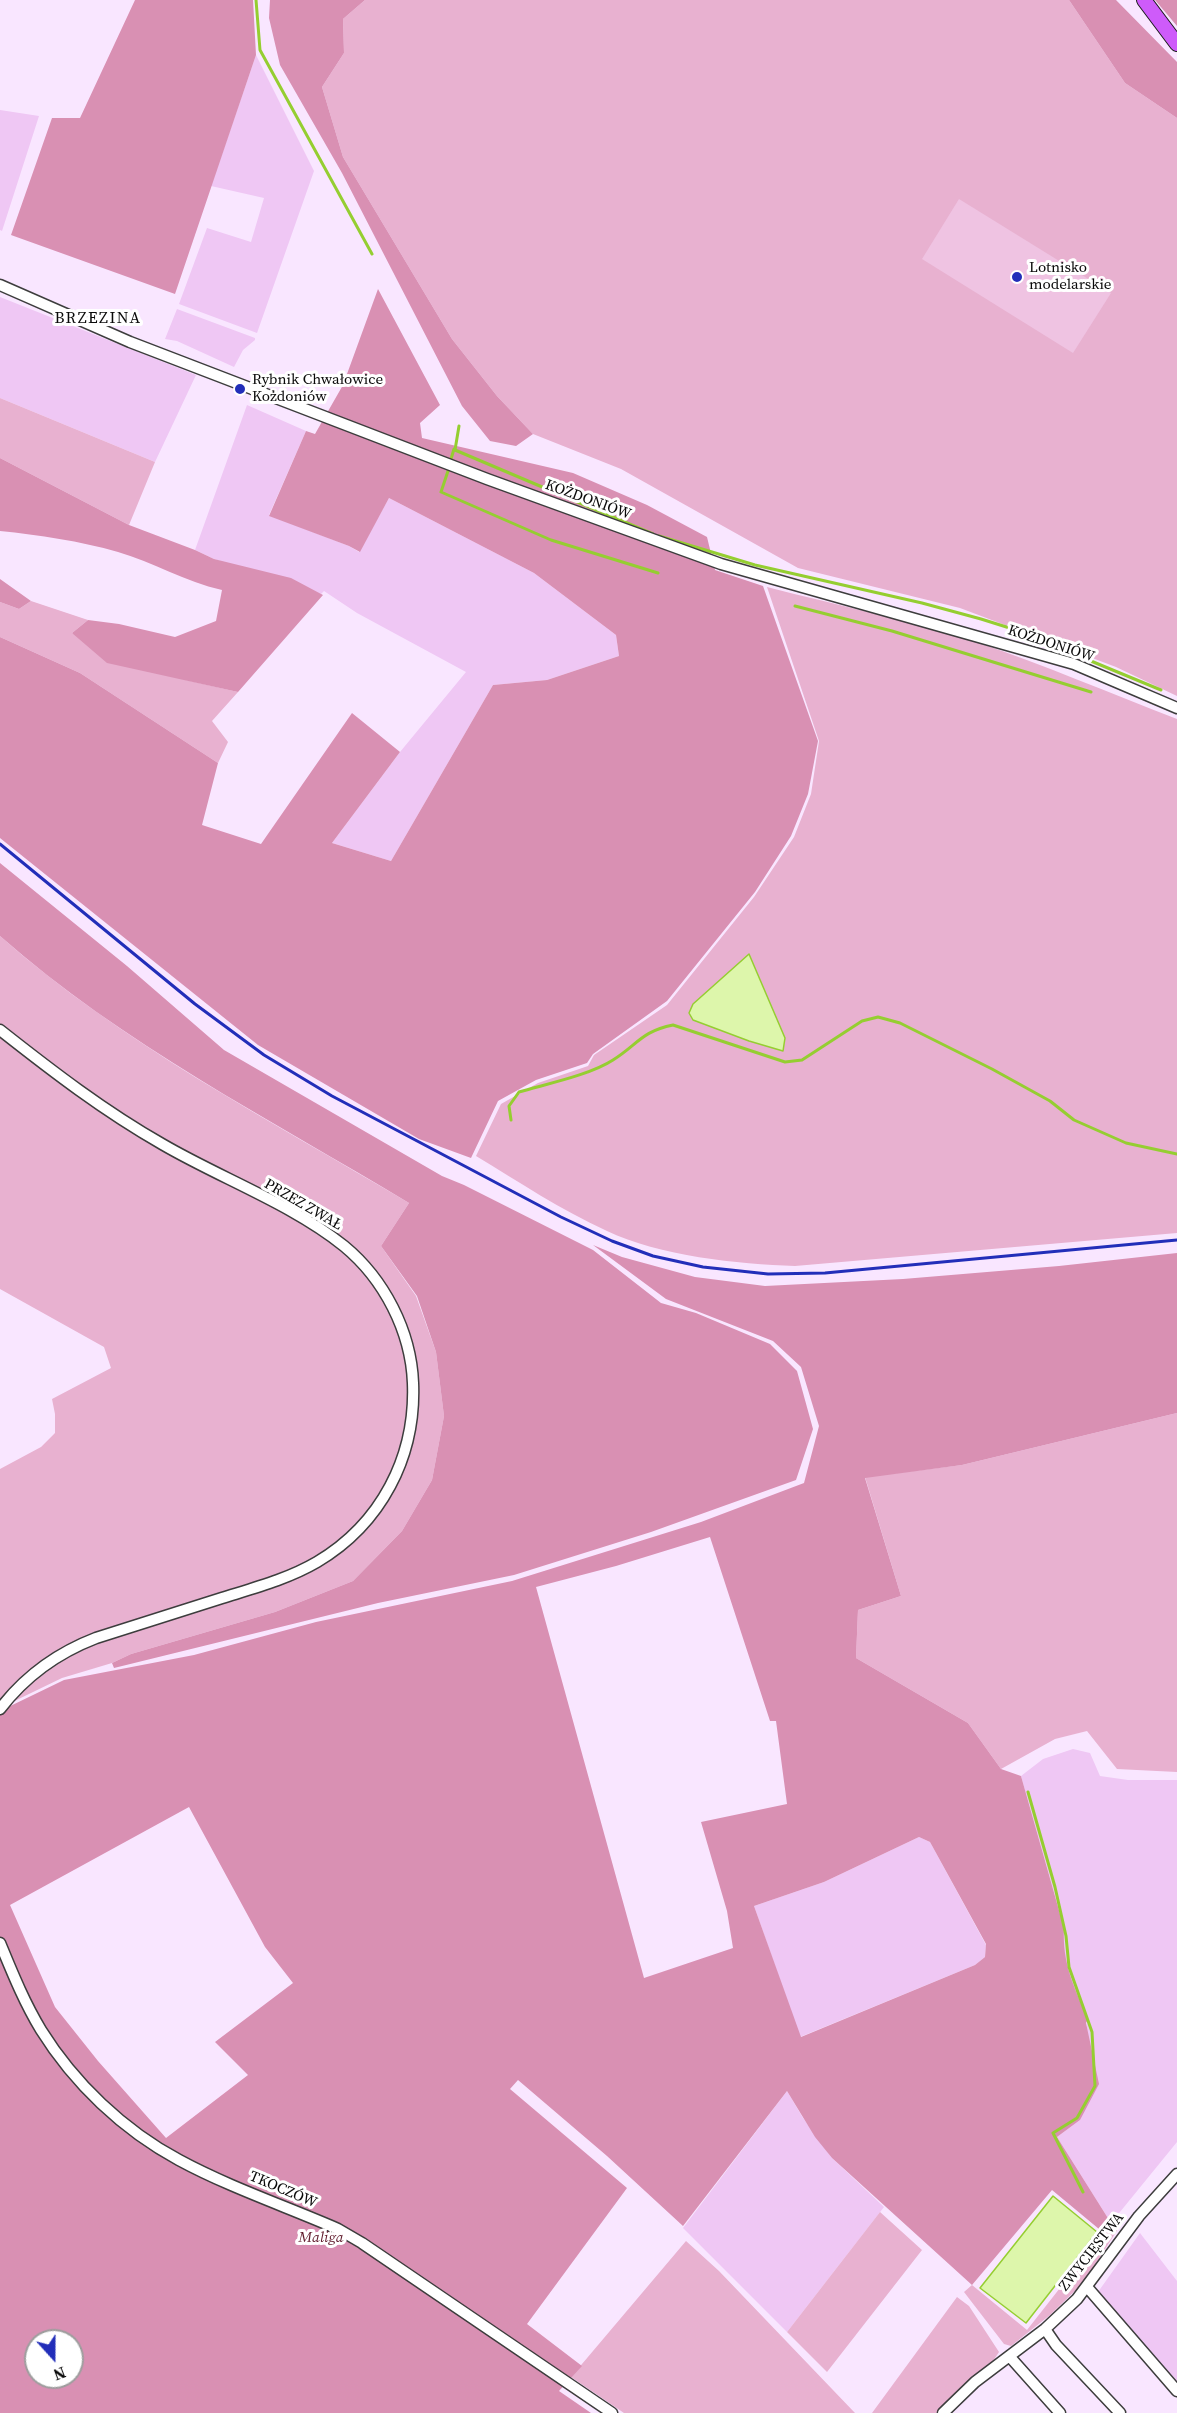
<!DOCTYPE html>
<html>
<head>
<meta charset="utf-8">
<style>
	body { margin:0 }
	#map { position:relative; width:1177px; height:2413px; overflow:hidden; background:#f9e6ff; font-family:"Source Serif 4",serif }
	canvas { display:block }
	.north { position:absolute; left:24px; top:2329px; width:60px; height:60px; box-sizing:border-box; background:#fff; border:2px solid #9d9d9d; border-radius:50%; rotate:159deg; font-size:16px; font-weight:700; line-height:24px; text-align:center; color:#0a0a0a }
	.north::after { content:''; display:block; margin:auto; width:21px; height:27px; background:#222eb9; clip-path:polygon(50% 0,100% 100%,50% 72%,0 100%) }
</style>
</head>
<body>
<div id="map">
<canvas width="1177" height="2413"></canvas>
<div class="north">N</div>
</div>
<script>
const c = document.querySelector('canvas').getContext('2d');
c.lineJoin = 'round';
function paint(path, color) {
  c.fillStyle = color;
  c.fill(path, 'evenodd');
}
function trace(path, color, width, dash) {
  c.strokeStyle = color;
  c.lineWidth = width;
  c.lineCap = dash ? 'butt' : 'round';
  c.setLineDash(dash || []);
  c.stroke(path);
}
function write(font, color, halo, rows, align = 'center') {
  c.font = font + ' "Source Serif 4",serif';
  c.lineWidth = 6;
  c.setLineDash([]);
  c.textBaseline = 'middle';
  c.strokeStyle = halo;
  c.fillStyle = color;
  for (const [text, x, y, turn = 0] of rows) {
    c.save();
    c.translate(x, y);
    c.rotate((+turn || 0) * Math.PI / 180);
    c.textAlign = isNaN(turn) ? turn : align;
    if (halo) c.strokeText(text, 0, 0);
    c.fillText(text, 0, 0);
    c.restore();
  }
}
paint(new Path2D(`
	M256,55L314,171L257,333L179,304L207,228L251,242L264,198L211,186Z
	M0,110L39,116L2,231L0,230Z
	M0,297L196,375L155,462L0,398Z
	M177,309L255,338V340L243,350L234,367L177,341L165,339Z
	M247,405L306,431L269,515L349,546L359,552L389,498L534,573L616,635L619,656L547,680L493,685L391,861L332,843L400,752L466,672L357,613L324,591L321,594L214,559L195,550Z
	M1073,1749L1090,1753L1100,1776L1128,1780H1177V2142L1111,2223L1057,2137L1080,2120L1087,2019L1067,1971L1062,1940L1064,1928L1021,1776L1043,1759Z
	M919,1837L930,1842L986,1945L985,1957L975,1965L800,2037L754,1906L824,1882Z
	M787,2091L803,2118L832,2158L884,2207L787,2332L683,2228Z
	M1140,2233L1177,2281V2386L1098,2292Z`), '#efc7f4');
paint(new Path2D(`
	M365,0H1069L1125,83L1177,118V696L1116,667L960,608L798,568L621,469L533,434L497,396L452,339L343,157L322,87L344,53L343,19Z
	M0,398L155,462L129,525L0,458Z
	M767,587C837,605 907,620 976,642C1044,665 1110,693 1177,719V1233L795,1266C738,1264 659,1256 607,1231C561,1210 519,1182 476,1156L501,1104L538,1083L588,1066L594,1055L667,1005L754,897L794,837L811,794L819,741Z
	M31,601L88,620L72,633L186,680L238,692L212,721L228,742L218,763L80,673L0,637V602L19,609Z
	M0,936C122,1044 270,1120 409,1203L381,1246L416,1296L436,1352L444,1416L432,1480L402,1531L353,1581L275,1612L131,1654L112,1663L62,1678L0,1708V1469L41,1447L55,1433V1414L52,1399L111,1368L104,1347L0,1289Z
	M1177,1413V1772L1117,1769L1087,1731L1055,1739L1001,1769L968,1723L856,1658L858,1610L901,1596L865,1477L962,1465Z
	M880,2212L922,2250L827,2372L787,2332Z
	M1111,2223L1118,2229L1084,2282L1050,2315L1011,2346L1004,2344L964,2292L972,2285L1027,2330Z
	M686,2241L719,2271L855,2413H624L571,2377Z
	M957,2297L969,2306L999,2352L993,2361L967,2381L936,2413H872Z`), '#e8b1d0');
paint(new Path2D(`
	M135,0H253L256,55L175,294L11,235L52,118H80Z
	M270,0H365L343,19L344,53L322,87L343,157L452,339L497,396L533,434L516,446L490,441L462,406L342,173L280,65L269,18Z
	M1069,0H1116L1177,62V118L1125,83Z
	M1155,0H1177V26Z
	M378,289L440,405L420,423L422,438L573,473L647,505L707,537L715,570L763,586L818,741L808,794L791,836L755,892L667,1001L593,1054L587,1063L536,1080L498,1101L471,1158L419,1139L258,1045L0,838V637L80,673L218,763L202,825L261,844L352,713L400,752L332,843L391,861L493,685L547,680L619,656L616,635L534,573L389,498L360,552L349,546L269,516L306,431L315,434L343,385Z
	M0,458L129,525L195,550L214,559L291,578L323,595L238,692L107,663L72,633L88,620L119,624L175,637L216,621L222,590C185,582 153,562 118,552C80,541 39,535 0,531Z
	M0,579L31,601L19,609L0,602Z
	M0,863L127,966L224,1050L442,1176L464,1185L593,1250L661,1303L696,1313L770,1344L797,1371L813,1429L796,1480L651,1532L514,1575L378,1603L114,1668L112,1663L131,1654L275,1612L353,1581L402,1531L432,1480L444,1416L436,1352L417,1296L381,1246L409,1203C270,1119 122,1044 0,936Z
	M593,1245L622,1257L695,1277L765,1286L903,1279L1059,1266L1177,1253V1413L962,1465L865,1478L901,1596L858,1610L856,1658L968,1723L1001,1769L1021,1776L1064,1928C1062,1963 1074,1987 1088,2019L1086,2023L1099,2084L1080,2120L1057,2137L1111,2223L1105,2234L1052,2190L972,2285L832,2158L815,2137L787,2091L683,2226L607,2156L518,2080L510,2089L627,2188L527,2324L582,2366L559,2391L591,2413H0V1711L64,1680L194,1655L316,1622L512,1581L701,1522L804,1483L819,1426L801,1367L773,1341L666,1299ZM710,1537L770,1721H776L787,1804L701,1822L727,1911L733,1948L644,1978L536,1587L616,1566ZM189,1807L265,1947L293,1983L215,2042L248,2075L166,2138L98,2061L55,2007L10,1905ZM919,1837L930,1842L986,1944L985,1957L975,1965L801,2037L754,1906L824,1882ZM36,2341H72V2377H36Z`), '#d990b3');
paint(new Path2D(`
	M959,199L1111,293L1073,353L922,259Z`), '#efc3e2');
const water = new Path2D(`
	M749,954L785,1038L783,1051L749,1041L693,1020L689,1013L693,1004Z
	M1053,2196L1097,2232L1026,2323L980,2288Z`);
paint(water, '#ddf6ab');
trace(water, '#95ce31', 1.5);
trace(new Path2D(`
	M256,0L260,50L372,254
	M459,426L455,450L653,534
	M451,459L454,449
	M448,471L441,492L551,540L658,573
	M659,536L755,565L922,603L981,619L1016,630L1161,690
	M795,606L892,631L1091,692
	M511,1120L509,1106L519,1092C546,1084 590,1075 613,1060C637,1045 642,1031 673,1025L785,1062L802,1060L862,1021L878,1017L900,1023L992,1069L1050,1101L1074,1120L1126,1143L1177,1154
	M1028,1792L1055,1887L1066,1936L1069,1967L1092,2032L1095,2086L1077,2118L1053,2133L1083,2192`), '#95ce31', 3);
const minor = new Path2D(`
	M0,285L130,342L487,479L721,564L1074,664L1177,708
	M0,1030C52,1071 104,1111 162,1144C220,1178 292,1204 344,1246C384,1279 411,1331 413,1383C416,1457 381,1524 317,1562C288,1579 254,1588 222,1598C180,1611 138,1625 96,1638C57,1653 26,1675 0,1709
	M0,1943C12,1972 24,2002 41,2030C74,2083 123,2130 179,2160C229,2187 285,2206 338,2229L362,2243L612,2413
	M1087,2287L1177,2391
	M1045,2329L1056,2345L1120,2413
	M1010,2357L1060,2413
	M943,2413L975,2382L1045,2329L1077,2299L1139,2216L1177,2174`);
const major = new Path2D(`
	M1144,0L1177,44`);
trace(minor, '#3d3d3d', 13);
trace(major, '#1b1b1b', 16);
trace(minor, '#fff', 10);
trace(major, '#ce5bfa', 14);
trace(new Path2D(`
	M0,844L195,1004L264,1055L332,1096L561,1217L612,1241L653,1256L703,1267L768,1274L825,1273L1177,1240`), '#222eb9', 3);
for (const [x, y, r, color] of [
	[1017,277,6,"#222eb9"],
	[240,389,6,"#222eb9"]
]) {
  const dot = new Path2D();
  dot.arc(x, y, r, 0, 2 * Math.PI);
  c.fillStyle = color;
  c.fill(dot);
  trace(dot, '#fff', 2);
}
write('15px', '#0a0a0a', '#fff', [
	["Lotnisko",1029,268],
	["modelarskie",1029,285],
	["Rybnik Chwałowice",252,380],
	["Kożdoniów",252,397]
], 'left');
write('15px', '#0a0a0a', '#fff', [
	["KOŻDONIÓW",588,500,20],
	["KOŻDONIÓW",1051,644,18],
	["PRZEZ ZWAŁ",303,1205,30],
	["TKOCZÓW",283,2190,23],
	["ZWYCIĘSTWA",1092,2252,-52]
]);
write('italic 15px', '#601b2c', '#fff', [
	["Maliga",321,2238]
]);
c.letterSpacing = '1.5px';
write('16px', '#0a0a0a', '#fff', [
	["BRZEZINA",98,319]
]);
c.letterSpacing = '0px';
</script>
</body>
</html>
